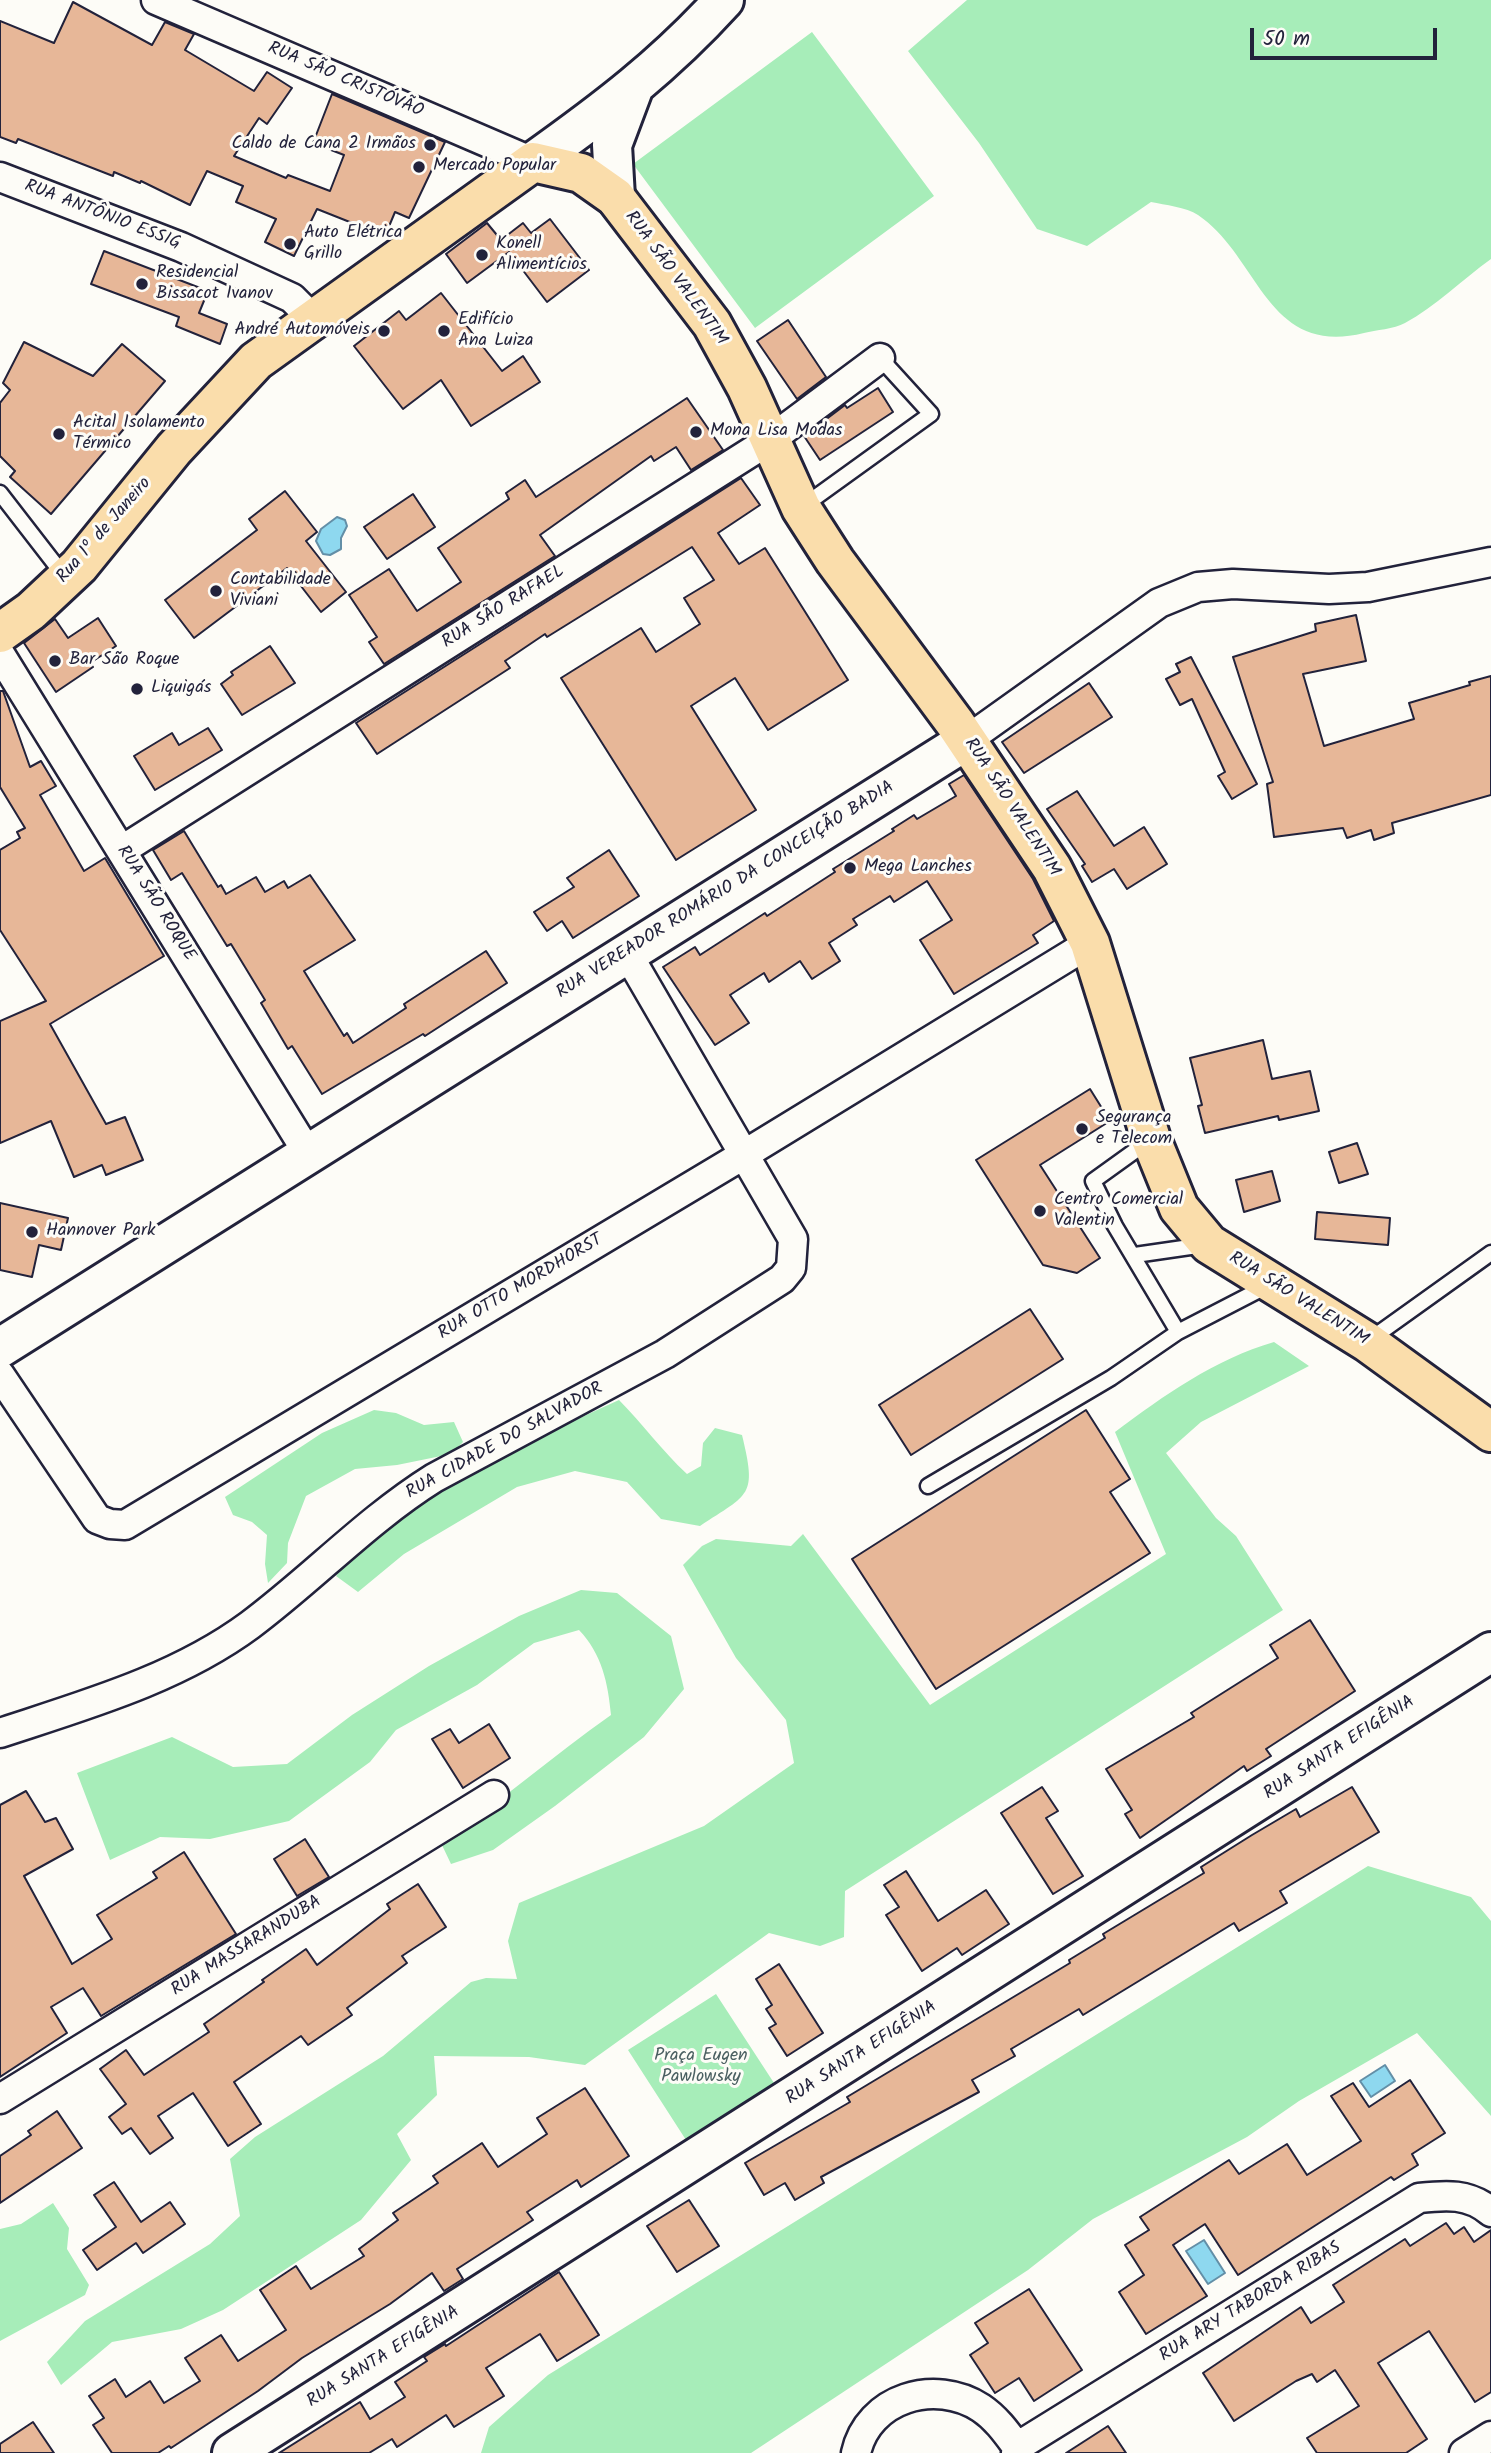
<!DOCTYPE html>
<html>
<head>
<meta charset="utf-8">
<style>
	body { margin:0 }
	#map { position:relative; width:1491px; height:2453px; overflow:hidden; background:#fdfcf7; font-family:Kalam,sans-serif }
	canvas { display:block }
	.scale { position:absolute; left:1250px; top:28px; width:187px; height:32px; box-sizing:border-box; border:4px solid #22223b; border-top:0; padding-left:9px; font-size:21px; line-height:24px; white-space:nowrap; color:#22223b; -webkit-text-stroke:5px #fdfcf7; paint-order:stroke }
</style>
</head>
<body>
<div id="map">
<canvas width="1491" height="2453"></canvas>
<div class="scale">50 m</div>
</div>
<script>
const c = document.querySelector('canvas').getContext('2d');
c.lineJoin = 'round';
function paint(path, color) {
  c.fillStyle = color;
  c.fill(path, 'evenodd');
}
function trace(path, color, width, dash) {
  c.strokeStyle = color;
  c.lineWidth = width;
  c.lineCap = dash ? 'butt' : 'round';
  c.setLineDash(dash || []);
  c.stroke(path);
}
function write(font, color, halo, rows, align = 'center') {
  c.font = font + ' Kalam,sans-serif';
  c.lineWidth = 6;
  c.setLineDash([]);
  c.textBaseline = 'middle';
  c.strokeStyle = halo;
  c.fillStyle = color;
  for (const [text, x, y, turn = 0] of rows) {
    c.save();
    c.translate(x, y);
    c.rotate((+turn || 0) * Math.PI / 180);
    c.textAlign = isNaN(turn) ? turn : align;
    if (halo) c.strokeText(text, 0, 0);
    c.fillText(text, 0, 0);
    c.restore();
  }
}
paint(new Path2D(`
	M967,0H1491V259C1463,279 1435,307 1405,323C1394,329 1376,330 1364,333C1266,357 1260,257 1198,215C1186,207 1165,205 1151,202L1087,246L1037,229L979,143L908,51Z
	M812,32L934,196L755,328L633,164Z
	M1274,1342L1309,1366L1201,1422L1166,1453L1216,1518L1236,1536L1283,1610L845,1891L844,1937L820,1946L769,1933L585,2065L529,2057L434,2056L437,2095L397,2134L411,2160L361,2220L223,2310L181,2329L112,2342L61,2385L47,2362L85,2321L210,2244L240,2216L230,2159L255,2137L383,2056L471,1982L486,1978L517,1979L508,1941L519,1903L704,1826L794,1763L786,1720L736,1658L683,1565L702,1546L716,1539L791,1546L803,1534L930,1705L1166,1554L1115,1432C1163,1396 1215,1359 1274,1342Z
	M619,1400C643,1424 662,1451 687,1474L701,1466L703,1443L715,1428L742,1435C757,1497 750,1493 700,1526L661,1519L627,1482L575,1471L517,1487L404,1554L358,1592L336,1576C354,1552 375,1537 399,1519C467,1469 543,1435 619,1400Z
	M374,1410L396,1413L424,1425L454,1422L463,1442L451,1454L397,1465L355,1469L306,1496L288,1543L287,1563L268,1583L265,1564L267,1535L252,1522L233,1515L225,1497L322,1433Z
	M581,1590L617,1593L671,1636L684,1689L644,1737L555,1806L493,1850L451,1864L441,1843C500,1802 553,1756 611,1715C608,1683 602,1654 579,1630L534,1643L477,1685L396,1730L370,1762L289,1821L210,1839L160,1837L110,1860L77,1773L172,1737L233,1767L287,1764L352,1715L429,1666L519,1616Z
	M1368,1866L1471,1897L1491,1921V2116L1417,2033L1299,2101L1247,2137L1093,2219L1028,2270L751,2453H481L489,2427L548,2375Z
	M716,1994L774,2083L686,2140L628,2050Z
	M53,2203L69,2228L67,2249L89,2285L85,2295L0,2341V2229L21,2224Z`), '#a7edb9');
const water = new Path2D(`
	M337,517L345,520L347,526L341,538V549L330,555L323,554L316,541L321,529Z
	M1385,2065L1395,2081L1371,2097L1360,2081Z
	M1204,2240L1225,2273L1208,2284L1186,2251Z`);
paint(water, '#8ed8ef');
trace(water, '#638fa7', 2);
const building = new Path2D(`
	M73,2L152,45L165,22L194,34L185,50L254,91L267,72L292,88L267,124L259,118L234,156L286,178L288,175L330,191L344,155L313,143L332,94L445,142L409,218L395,212L385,236L317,209L294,256L265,242L276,219L236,202L243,186L207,171L190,205L141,181L140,183L114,172L113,176L18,139L16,143L0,137V21L54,43Z
	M550,219L589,270L547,302L509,252L467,283L446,254L487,223L501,240L523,223L531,233Z
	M104,251L208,291L199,313L227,324L220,344L176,326L179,317L91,284Z
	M441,293L502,371L523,356L540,382L471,426L441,380L403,409L354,346L399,311L406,320Z
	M788,320L826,377L797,399L757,341Z
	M24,342L93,376L122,344L165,381L51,514L10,477L15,471L0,456V403L10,390L3,383Z
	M878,388L893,412L820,460L804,436L845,405L847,408Z
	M687,398L723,450L691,470L676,447L654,461L651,456L540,535L555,556L384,664L369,642L377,637L349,595L389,569L417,611L461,582L438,548L509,499L506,493L525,480L536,497Z
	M741,478L760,505L718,533L739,564L765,548L848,680L768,730L735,678L691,706L756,810L676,860L561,678L641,628L656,652L700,624L684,598L714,580L692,547L547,637L545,634L505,661L510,668L377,754L356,723Z
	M285,491L317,532L306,541L346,592L321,612L287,568L194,638L165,600L257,530L249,519Z
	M413,494L435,527L387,559L364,527Z
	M1356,615L1366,661L1303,674L1324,746L1414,719L1409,703L1470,685L1469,682L1491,676V795L1392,823L1394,833L1374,840L1371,830L1347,838L1343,828L1274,837L1267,784L1273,782L1233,657L1316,631L1315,624Z
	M98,618L116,646L90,663L93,667L56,692L24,643L55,619L68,638Z
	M270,646L295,683L242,715L221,684L233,675L231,672Z
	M1191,657L1257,784L1232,799L1218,776L1225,772L1192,699L1180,705L1166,679L1180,672L1176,664Z
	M1089,683L1112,717L1024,773L1002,742Z
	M0,691H3L30,767L41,761L56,786L40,795L84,871L105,858L164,956L50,1024L106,1124L125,1117L143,1160L106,1175L102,1165L74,1177L51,1121L0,1143V1021L46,1001L0,930V850L20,838L17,832L25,828L0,787Z
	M208,728L222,750L155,790L134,756L172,733L179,745Z
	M964,775L1033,879L1054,921L1033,935L1038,943L954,994L920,940L952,920L927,881L894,902L890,896L853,919L857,925L829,943L840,961L812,979L800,961L769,982L764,973L730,995L749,1023L715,1045L663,967L695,947L700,955L765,913L767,916L835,872L833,869L894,831L892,829L914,815L917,819L956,796L949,784Z
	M1077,791L1114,846L1144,827L1167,864L1127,889L1114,869L1092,882L1082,866L1085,864L1047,809Z
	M184,831L218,887L221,885L226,894L256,877L265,892L284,881L288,888L310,875L355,940L304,971L344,1036L347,1033L353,1043L406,1008L404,1004L486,951L507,983L425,1036L423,1034L322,1094L292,1046L288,1049L261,1003L265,1000L231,944L227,946L182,873L171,880L153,850Z
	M609,850L639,896L573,938L562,921L547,931L534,912L574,887L567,878Z
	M1263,1040L1272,1079L1310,1071L1319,1111L1279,1120L1278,1116L1205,1133L1198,1106L1202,1105L1190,1058Z
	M1090,1089L1110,1121L1040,1165L1100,1258L1077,1273L1043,1265L976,1160Z
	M1357,1143L1368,1174L1339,1183L1329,1152Z
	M1272,1171L1280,1201L1244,1212L1236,1180Z
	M0,1203L68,1218L61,1250L39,1245L32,1277L0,1270Z
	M1317,1212L1390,1218L1388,1245L1315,1239Z
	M1030,1309L1063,1359L911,1455L879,1405Z
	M1086,1410L1130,1479L1110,1492L1150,1553L936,1689L852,1559Z
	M1310,1620L1355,1691L1266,1749L1271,1756L1247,1771L1244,1766L1140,1838L1125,1814L1132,1810L1106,1769L1194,1717L1191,1713L1278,1658L1270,1645Z
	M489,1724L510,1758L463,1788L432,1739L450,1729L459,1743Z
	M1042,1787L1058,1811L1046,1818L1083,1876L1053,1894L1001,1813Z
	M1352,1787L1379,1832L1280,1891L1287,1903L1239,1931L1234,1923L1083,2015L1079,2009L1011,2049L1015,2056L972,2080L979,2092L821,2177L824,2183L795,2200L785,2183L764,2195L745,2163L850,2102L847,2097L1070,1963L1069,1960L1105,1938L1103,1934L1204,1873L1201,1867L1252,1835L1296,1809L1300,1817Z
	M26,1791L45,1822L56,1818L73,1849L24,1876L72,1964L112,1939L97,1915L157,1878L153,1872L184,1852L236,1934L101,2016L83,1988L51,2007L67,2033L0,2077V1805Z
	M305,1839L329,1877L297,1896L274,1859Z
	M906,1871L938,1921L986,1890L1009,1924L962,1955L957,1948L922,1971L886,1915L899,1907L884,1885Z
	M418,1884L446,1927L402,1956L407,1963L347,2008L352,2015L308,2045L301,2036L234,2082L261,2124L228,2146L193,2093L158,2116L173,2138L150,2154L131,2128L122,2134L109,2117L126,2104L100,2069L126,2050L144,2075L209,2032L204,2024L264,1982L262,1980L306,1949L317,1965L390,1909L387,1904Z
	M779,1964L823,2033L787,2056L769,2028L776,2024L766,2009L772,2005L756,1979Z
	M1410,2080L1445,2133L1412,2154L1418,2165L1394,2180L1391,2177L1238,2275L1205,2224L1173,2245L1207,2296L1146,2334L1119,2292L1144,2275L1125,2245L1149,2230L1140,2217L1229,2160L1239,2174L1287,2144L1307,2175L1361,2141L1331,2096L1353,2083L1369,2107Z
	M585,2088L629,2156L581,2187L577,2180L527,2212L533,2220L457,2269L463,2279L444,2291L432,2273L390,2304L302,2358L258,2391L171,2448L169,2446L158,2453H112L93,2425L104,2418L89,2396L115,2379L126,2397L150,2381L164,2403L200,2381L185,2358L221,2335L238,2361L286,2330L260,2290L296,2266L311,2289L364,2256L359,2249L398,2220L393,2213L438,2183L433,2176L482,2143L498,2167L547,2134L537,2118Z
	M57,2111L82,2148L0,2203V2156L31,2135L28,2131Z
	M114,2182L141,2222L170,2202L185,2224L143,2253L136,2243L97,2270L83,2250L116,2227L94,2195Z
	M689,2200L719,2246L677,2272L647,2226Z
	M1446,2223L1454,2234L1464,2227L1474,2242L1491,2230V2392L1475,2402L1429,2331L1378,2363L1427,2439L1406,2453H1317L1307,2438L1359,2406L1335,2370L1317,2382L1312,2374L1296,2381L1234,2421L1203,2373L1301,2307L1311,2323L1344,2302L1333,2285L1405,2239L1410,2246Z
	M559,2272L599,2335L557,2361L540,2334L486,2368L504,2396L454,2427L446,2415L397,2447L392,2439L369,2453H279L360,2402L370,2419L405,2397L395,2382L427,2361L424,2357L445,2344L446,2346Z
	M1029,2289L1082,2370L1034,2401L1019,2378L995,2393L970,2355L988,2343L975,2323Z
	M33,2422L54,2453H0V2444Z
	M1108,2426L1126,2453H1066Z`);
paint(building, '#e7b798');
trace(building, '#22223b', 2);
const lane = new Path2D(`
	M0,493L65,577
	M802,507L931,414L880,358
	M1150,1140L1093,1181L1115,1226L1178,1332
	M1135,1255L1204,1245
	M1368,1341L1491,1253
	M928,1486L1111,1378L1178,1332L1267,1286`);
const street = new Path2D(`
	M156,0L533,162
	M0,177L181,247L292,298L312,318
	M0,654L309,1155
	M967,740L1159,603L1198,587L1233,584L1329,589L1368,587L1491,562
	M122,850L770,440L880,358
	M0,1375L97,1519L110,1524L125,1525L745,1154L1090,943
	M0,1733C85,1705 177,1679 250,1625C313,1578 367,1520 434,1478L665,1354L782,1279L791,1268L793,1239L627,953
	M0,2099L494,1795
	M1017,2447L1419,2198C1446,2195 1469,2193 1491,2212
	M856,2453C868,2398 935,2378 981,2408C996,2418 1006,2432 1017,2447L1016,2453
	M1464,2453L1491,2436`);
const secondary = new Path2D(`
	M533,162C606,110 664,66 724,0
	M615,197L612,145L633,89
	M0,1348L967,740
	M232,2453L1491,1652`);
const primary = new Path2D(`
	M0,633L31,611L79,566L174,449L256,361L533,162L581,173L615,197L712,324L747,388L801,508L835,561L955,723L1052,868L1090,943L1151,1139L1179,1208L1209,1244L1367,1342L1491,1432`);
trace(lane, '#22223b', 19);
trace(street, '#22223b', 33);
trace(secondary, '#22223b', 44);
trace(primary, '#22223b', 44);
trace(lane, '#fdfcf7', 14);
trace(street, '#fdfcf7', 28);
trace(secondary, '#fdfcf7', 38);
trace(primary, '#faddab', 38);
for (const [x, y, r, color] of [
	[430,145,7,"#22223b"],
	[419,167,7,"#22223b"],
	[290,244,7,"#22223b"],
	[482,255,7,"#22223b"],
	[142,284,7,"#22223b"],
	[384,331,7,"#22223b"],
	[444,331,7,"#22223b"],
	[696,432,7,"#22223b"],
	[59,434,7,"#22223b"],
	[216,591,7,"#22223b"],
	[55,661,7,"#22223b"],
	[137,689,7,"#22223b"],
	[850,868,7,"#22223b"],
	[1082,1129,7,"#22223b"],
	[1040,1211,7,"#22223b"],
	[32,1232,7,"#22223b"]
]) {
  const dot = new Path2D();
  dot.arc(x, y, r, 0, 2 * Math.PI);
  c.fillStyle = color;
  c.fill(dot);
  trace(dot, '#fdfcf7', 2.5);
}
write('18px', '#22223b', '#fdfcf7', [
	["RUA SÃO CRISTÓVÃO",345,81,23],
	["RUA ANTÔNIO ESSIG",102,216,21],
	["RUA SÃO VALENTIM",675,279,54],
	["Rua 1º de Janeiro",105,531,-49],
	["RUA SÃO RAFAEL",504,608,-32],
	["RUA SÃO VALENTIM",1011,808,57],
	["RUA VEREADOR ROMÁRIO DA CONCEIÇÃO BADIA",726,891,-32],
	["RUA SÃO ROQUE",155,904,58],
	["RUA OTTO MORDHORST",521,1288,-31],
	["RUA SÃO VALENTIM",1298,1300,32],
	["RUA CIDADE DO SALVADOR",505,1442,-29],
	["RUA SANTA EFIGÊNIA",1340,1749,-33],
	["RUA MASSARANDUBA",247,1947,-32],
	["RUA SANTA EFIGÊNIA",862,2054,-33],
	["RUA ARY TABORDA RIBAS",1251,2303,-32],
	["RUA SANTA EFIGÊNIA",384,2358,-32]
]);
write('18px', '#22223b', '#fdfcf7', [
	["Caldo de Cana 2 Irmãos",416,145,"right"],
	["Mercado Popular",433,167],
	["Auto Elétrica",304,234],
	["Grillo",304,255],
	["Konell",496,245],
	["Alimentícios",496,266],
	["Residencial",156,274],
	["Bissacot Ivanov",156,295],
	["Edifício",458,321],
	["Ana Luiza",458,342],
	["André Automóveis",370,331,"right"],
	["Acital Isolamento",73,424],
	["Térmico",73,445],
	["Mona Lisa Modas",710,432],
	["Contabilidade",230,581],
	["Viviani",230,602],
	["Bar São Roque",69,661],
	["Liquigás",151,689],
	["Mega Lanches",864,868],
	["Segurança",1096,1119],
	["e Telecom",1096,1140],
	["Centro Comercial",1054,1201],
	["Valentin",1054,1222],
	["Hannover Park",46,1232]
], 'left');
write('18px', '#4a5f61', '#fdfcf7', [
	["Praça Eugen",701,2057],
	["Pawlowsky",701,2078]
]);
</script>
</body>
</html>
